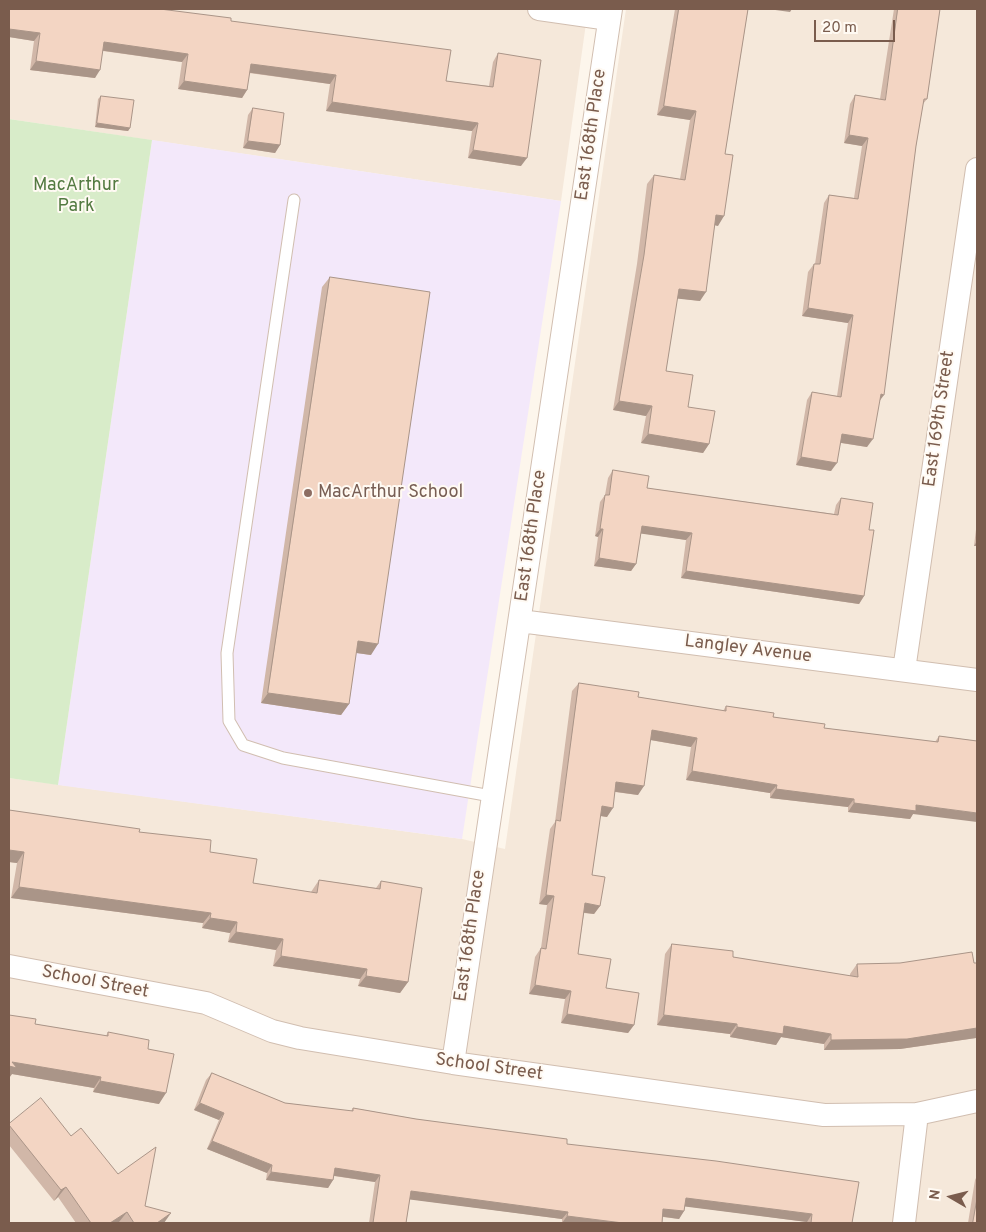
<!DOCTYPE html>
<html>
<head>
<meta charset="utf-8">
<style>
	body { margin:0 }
	#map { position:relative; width:986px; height:1232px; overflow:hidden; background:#fdf6ec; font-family:Overpass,sans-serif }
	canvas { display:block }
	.frame { position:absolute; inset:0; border:10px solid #7a5c4d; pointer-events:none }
	.north { position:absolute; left:926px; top:1172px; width:50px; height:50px; -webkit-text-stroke:4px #fffaf3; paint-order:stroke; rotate:278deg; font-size:14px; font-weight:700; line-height:20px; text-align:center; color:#7a5c4d }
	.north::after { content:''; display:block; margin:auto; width:18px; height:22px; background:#7a5c4d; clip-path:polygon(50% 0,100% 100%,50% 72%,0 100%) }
	.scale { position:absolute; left:814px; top:20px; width:81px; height:22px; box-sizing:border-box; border:2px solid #7a5c4d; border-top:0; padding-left:6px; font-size:15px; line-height:18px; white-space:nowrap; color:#7a5c4d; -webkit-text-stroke:4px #fffaf3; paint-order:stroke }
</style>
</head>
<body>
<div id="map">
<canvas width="986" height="1232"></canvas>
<div class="frame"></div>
<div class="north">N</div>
<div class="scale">20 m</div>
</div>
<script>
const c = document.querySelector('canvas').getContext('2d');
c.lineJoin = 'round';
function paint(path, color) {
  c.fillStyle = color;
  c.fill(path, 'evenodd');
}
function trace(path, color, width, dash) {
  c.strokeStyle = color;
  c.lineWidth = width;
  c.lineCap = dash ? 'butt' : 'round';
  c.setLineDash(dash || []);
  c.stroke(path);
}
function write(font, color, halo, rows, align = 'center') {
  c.font = font + ' Overpass,sans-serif';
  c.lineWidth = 4;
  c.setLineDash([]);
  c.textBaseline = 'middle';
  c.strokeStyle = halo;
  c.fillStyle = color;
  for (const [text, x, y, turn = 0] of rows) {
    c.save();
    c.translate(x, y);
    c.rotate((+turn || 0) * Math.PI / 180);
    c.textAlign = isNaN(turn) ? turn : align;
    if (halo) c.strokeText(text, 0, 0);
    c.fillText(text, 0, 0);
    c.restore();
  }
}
paint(new Path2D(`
	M9,9H588L561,201L9,119Z
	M626,9H977V1223H9V778L462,839L505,849Z`), '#f5e8da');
paint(new Path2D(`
	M152,140L561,201L462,839L58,785Z`), '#f3e8fa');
paint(new Path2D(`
	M9,119L152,140L58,785L9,778Z`), '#d8ecc9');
const lane = new Path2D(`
	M294,200L227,653L229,721L243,745L283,758L491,796`);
const street = new Path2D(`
	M539,9L609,19
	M520,621L977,680
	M904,670L977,169
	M9,966L206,1003L272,1031L300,1038L453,1063L824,1115L917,1114L977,1101
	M453,1063L611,9
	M904,1223L917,1114`);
trace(lane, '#d1beb0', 13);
trace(street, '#d1beb0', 24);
trace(lane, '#fff', 11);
trace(street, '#fff', 22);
paint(new Path2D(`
	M9,9L231,21L446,81L489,86L493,62L498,53L521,166L468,158L472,131L326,111L330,84L249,73L247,90L242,98L178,89L182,62L103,51L95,78L30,70L34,41L9,37Z
	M675,9H748L725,154L718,226L715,225L700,301L677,298L666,371L709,444L703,453L641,443L646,416L613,410L637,264L647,184L654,175L680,179L690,120L657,115Z
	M894,9H940L927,99L923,104L916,146L879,401L867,447L841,443L831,471L796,465L807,400L812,392L837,396L848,323L802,316L808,272L814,264H815L824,203L829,195L854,198L862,146L844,143L850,104L855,95L880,99Z
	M101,96L130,128L128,131L95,127L98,99Z
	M253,108L280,145L275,153L243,148L248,115Z
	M330,277L371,655L356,653L349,704L341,715L261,703L322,287Z
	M613,470L647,488L834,514L836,505L841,498L869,530L864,596L859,604L681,578L686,540L641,533L636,564L631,571L594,566L598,537L595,536L600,502L605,495L608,478Z
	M977,521V546H974Z
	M579,683L638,697L723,711L726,706L824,728L935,742L939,736L977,741L913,814L910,819L848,812V807L770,798V793L686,780L691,747L650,740L638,795L615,792L607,817L600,816L592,875L600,906L594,914L584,913L578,954L606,988L634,1025L628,1033L561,1023L565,999L529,994L535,957L541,948L547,905L539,904L550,829L555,822L572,691Z
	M9,810L139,832L210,852L253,883L311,892L319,880L376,888L381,881L408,982L400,993L358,986L360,979L273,966L276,950L228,942L230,933L202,928L203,923L11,898L17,863L9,862Z
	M672,944L733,957L850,976V974L857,964L976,1038L900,1049L824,1050V1044L781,1037L776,1045L730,1037V1034L657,1025L665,954Z
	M35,1024L106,1036L108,1032L148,1049L159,1104L93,1092L94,1088L12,1074L9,1078Z
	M212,1073L285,1103L351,1111L353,1108L416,1119L567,1144L852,1223H807V1222L685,1206L684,1211L679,1219L663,1217L662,1223H562V1219L410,1199L406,1223H369L375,1182L334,1176L333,1180L328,1188L266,1180L267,1173L207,1149L219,1120L194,1110L206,1080Z
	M9,1124L71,1136L118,1174L145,1206L164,1223H120L119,1222L118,1223H76L58,1197L54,1201L9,1145Z
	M977,1176V1223H968L975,1180Z`), '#d1b7a8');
paint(new Path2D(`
	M768,9H792L790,12Z
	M9,29L40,33L34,41L9,37Z
	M104,42L188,54L182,62L98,50Z
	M36,61L100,70L95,78L30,70Z
	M251,64L336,75L330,84L245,72Z
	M184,81L247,90L242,98L178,89Z
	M332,102L478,123L472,131L326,111Z
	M664,106L696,111L690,120L657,115Z
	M97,123L130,128L128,131L95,127Z
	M849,135L868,138L862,146L844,143Z
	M248,141L280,145L275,153L243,148Z
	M473,150L527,158L521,166L468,158Z
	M716,215L724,216L718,226L710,224Z
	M679,289L706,292L700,301L672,298Z
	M808,308L853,315L848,323L802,316Z
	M881,394L884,395L878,403Z
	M619,401L652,406L646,416L613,410Z
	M648,434L709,444L703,453L641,443Z
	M842,434L873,439L867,447L836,442Z
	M801,457L837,463L831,471L796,465Z
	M642,526L692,533L686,540L637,533Z
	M600,529H603L598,537L595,536Z
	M977,541V546H974Z
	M599,558L636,564L631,571L594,566Z
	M686,571L864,596L859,604L681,578Z
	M358,641L378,644L371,655L350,652Z
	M268,693L349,704L341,715L261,703Z
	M652,730L697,738L691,747L645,739Z
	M692,771L777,785L770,793L686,780Z
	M616,782L644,786L638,795L610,791Z
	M776,789L854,799L848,807L770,798Z
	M854,803L916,805L977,813V822L913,814L910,819L848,812Z
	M602,806L613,808L607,817L595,815Z
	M9,850L24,852L17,863L9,862Z
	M19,887L211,913L203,923L11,898Z
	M546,895L554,896L547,905L539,904Z
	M585,903L600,906L594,914L579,912Z
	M210,918L237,922L230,933L202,928Z
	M236,932L283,939L276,950L228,942Z
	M281,956L367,969L360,979L273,966Z
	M366,976L408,982L400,993L358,986Z
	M535,985L571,991L565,999L529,994Z
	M567,1014L634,1025L628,1033L561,1023Z
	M664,1015L737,1024L730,1034L657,1025Z
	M784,1026L831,1034L824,1044L781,1037L776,1045L730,1037L737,1027Z
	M977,1028V1036L976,1038L900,1049L824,1050L831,1040Z
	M12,1062L101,1077L94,1088L12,1074L9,1078V1066Z
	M100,1081L166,1093L159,1104L93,1092Z
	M200,1103L224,1113L219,1120L194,1110Z
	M212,1141L272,1165L267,1173L207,1149Z
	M335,1168L380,1175L375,1182L329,1175Z
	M271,1172L333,1180L328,1188L266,1180Z
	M66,1187L58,1197L54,1201L61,1190Z
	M411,1191L568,1212L562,1219L406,1199Z
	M686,1198L812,1214L807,1222L681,1206Z
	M663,1209L684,1211L679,1219L658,1216Z
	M127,1212L119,1222L118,1223H110Z
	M171,1213L164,1223H157Z
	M567,1216L623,1223H562Z`), '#aa9588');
const building = new Path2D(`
	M9,9H160L231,18V21L451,50L446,81L493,87L498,53L541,60L527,158L473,150L478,123L332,102L336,75L251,64L247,90L184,81L188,54L104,42L100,70L36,61L40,33L9,29Z
	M679,9H748L725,154L733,155L724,216L716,215L706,292L679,289L666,371L693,375L688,407L715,411L709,444L648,434L652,406L619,401L644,255L654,175L685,180L696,111L664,106Z
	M898,9H940L927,99H924L916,146L884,395L881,394L873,439L842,434L837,463L801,457L812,392L841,397L853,315L808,308L814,264H820L829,195L858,199L868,138L849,135L855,95L885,100Z
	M101,96L134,100L130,128L97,123Z
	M253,108L284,113L280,145L248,141Z
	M330,277L430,292L378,644L358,641L349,704L268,693Z
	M613,470L649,476L647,488L838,515L841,498L873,503L869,530H874L864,596L686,571L692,533L642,526L636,564L599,558L603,529H600L605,495H609Z
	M579,683L639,692L638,697L726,711V706L774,713L773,717L825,724L824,728L938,742L939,736L977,741V813L916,805V811L854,803V799L776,789L777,785L692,771L697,738L652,730L644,786L616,782L613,808L602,806L592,875L605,877L600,906L585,903L578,954L611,959L606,988L639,993L634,1025L567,1014L571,991L535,985L541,948L546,949L554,896L546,895L556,820L560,821Z
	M9,810L140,829L139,832L211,840L210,852L257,859L253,883L317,893L319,880L380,889L381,881L422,888L408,982L366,976L367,969L281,956L283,939L236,932L237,922L210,918L211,913L19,887L24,852L9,850Z
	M672,944L733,951V957L858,977L857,964L900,963L972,952L974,963H977V1028L907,1039L831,1040V1034L784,1026L783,1034L737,1027V1024L664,1015Z
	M9,1015L36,1019L35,1024L108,1036V1032L149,1040L148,1049L174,1054L166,1093L100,1081L101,1077L12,1062L17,1068L9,1066Z
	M212,1073L285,1103L353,1111V1108L416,1119L567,1139V1144L716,1161L859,1182L852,1223H811L812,1214L686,1198L684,1211L663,1209L662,1223H623L567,1216L568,1212L411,1191L406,1223H373L380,1175L335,1168L333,1180L271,1172L272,1165L212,1141L224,1113L200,1103Z
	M41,1098L71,1136L81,1128L118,1174L156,1147L145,1206L171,1213L157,1223H134L127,1212L110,1223H91L66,1187L61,1190L9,1125V1124Z
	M977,1199V1223H973Z`);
paint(building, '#f3d5c3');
trace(building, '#aa9588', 1);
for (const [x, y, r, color] of [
	[308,493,5,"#8d6e63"]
]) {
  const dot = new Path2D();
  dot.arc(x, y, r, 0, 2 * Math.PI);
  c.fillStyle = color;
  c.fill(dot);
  trace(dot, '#fffaf3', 2);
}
write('18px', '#7a5c4d', '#fffaf3', [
	["East 168th Place",592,135,-82],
	["East 169th Street",940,419,-82],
	["East 168th Place",532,536,-82],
	["Langley Avenue",748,650,7],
	["East 168th Place",471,936,-82],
	["School Street",95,983,11],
	["School Street",489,1068,8]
]);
write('18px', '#537a41', '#fffaf3', [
	["MacArthur",76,186],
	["Park",76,207]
]);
write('18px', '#785e54', '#fffaf3', [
	["MacArthur School",318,493]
], 'left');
</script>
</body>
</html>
